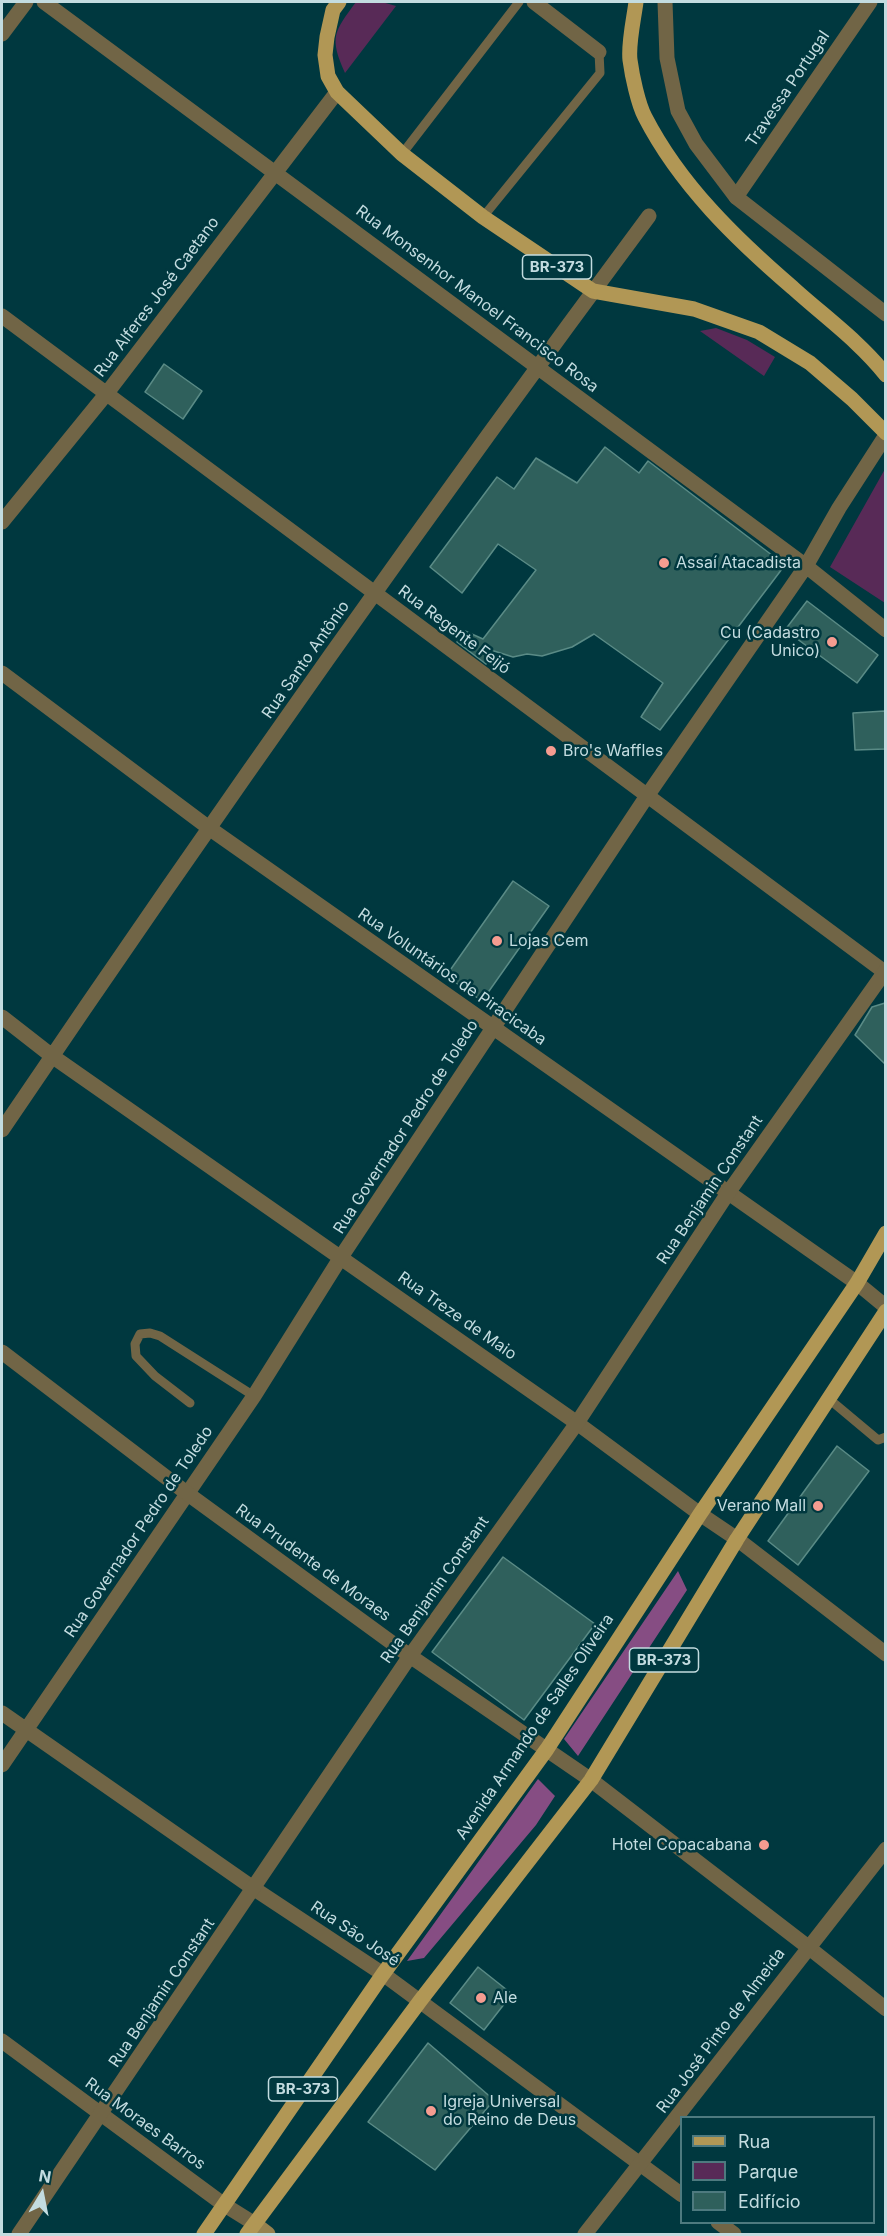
<!DOCTYPE html>
<html>
<head>
<meta charset="utf-8">
<style>
	body { margin:0 }
	#map { position:relative; width:887px; height:2236px; overflow:hidden; background:#00383f; font-family:Inter,sans-serif }
	canvas { display:block }
	.frame { position:absolute; inset:0; border:3px solid #c3dce0; pointer-events:none }
	.legend { position:absolute; left:680px; top:2116px; width:195px; height:108px; box-sizing:border-box; background:#00383f; border:2px solid #4e7a7f; margin:0; padding:8px 10px; list-style:none; font-size:18px; color:#c3dce0 }
	.legend li { display:flex; align-items:center; gap:12px; height:30px }
	.legend b { width:30px; border:2px solid #4e7a7f }
	.north { position:absolute; left:12px; top:2164px; width:60px; height:60px; -webkit-text-stroke:4px #00383f; paint-order:stroke; rotate:10deg; font-size:16px; font-weight:700; line-height:24px; text-align:center; color:#c3dce0 }
	.north::after { content:''; display:block; margin:auto; width:21px; height:27px; background:#c3dce0; clip-path:polygon(50% 0,100% 100%,50% 72%,0 100%) }
</style>
</head>
<body>
<div id="map">
<canvas width="887" height="2236"></canvas>
<div class="frame"></div>
<ul class="legend">
<li><b style="height:8px;background:#b19755"></b>Rua</li>
<li><b style="height:16px;background:#582a57"></b>Parque</li>
<li><b style="height:16px;background:#2f605c"></b>Edifício</li>
</ul>
<div class="north">N</div>
</div>
<script>
const c = document.querySelector('canvas').getContext('2d');
c.lineJoin = 'round';
function paint(path, color) {
  c.fillStyle = color;
  c.fill(path, 'evenodd');
}
function trace(path, color, width, dash) {
  c.strokeStyle = color;
  c.lineWidth = width;
  c.lineCap = dash ? 'butt' : 'round';
  c.setLineDash(dash || []);
  c.stroke(path);
}
function write(font, color, halo, rows, align = 'center') {
  c.font = font + ' Inter,sans-serif';
  c.lineWidth = 5;
  c.setLineDash([]);
  c.textBaseline = 'middle';
  c.strokeStyle = halo;
  c.fillStyle = color;
  for (const [text, x, y, turn = 0] of rows) {
    c.save();
    c.translate(x, y);
    c.rotate((+turn || 0) * Math.PI / 180);
    c.textAlign = isNaN(turn) ? turn : align;
    if (halo) c.strokeText(text, 0, 0);
    c.fillText(text, 0, 0);
    c.restore();
  }
}
paint(new Path2D(`
	M356,2H382L396,6L345,73C329,37 334,32 356,2Z
	M716,328L747,340L775,357L764,376L700,331Z
	M885,469V603L830,567Z`), '#582a57');
paint(new Path2D(`
	M678,1571L687,1590L578,1756L564,1739Z
	M538,1779L555,1796L536,1825L424,1958L407,1961Z`), '#864d83');
const building = new Path2D(`
	M164,364L202,391L183,419L145,392Z
	M605,447L639,473L648,461L785,565L660,730L641,717L663,683L594,634L572,647L542,656L527,654L513,657L494,651L486,664L457,642L465,631L483,639L536,570L498,544L462,593L430,567L497,477L514,489L536,458L577,483Z
	M807,601L878,655L857,683L785,630Z
	M885,711V749L855,750L853,713Z
	M513,881L549,906L482,1001L446,976Z
	M885,1003V1064L855,1035L872,1007Z
	M837,1446L869,1471L798,1565L768,1541Z
	M503,1557L595,1624L524,1720L432,1652Z
	M478,1967L512,1994L484,2030L450,2003Z
	M428,2043L494,2100L435,2170L368,2122Z`);
paint(building, '#2f605c');
trace(building, '#5a8b86', 1.5);
trace(new Path2D(`
	M402,154L519,2
	M483,217L600,73L599,52
	M829,1399L878,1440L886,1437
	M190,1403L155,1376L136,1356L135,1344L140,1334L150,1333L160,1336L254,1396`), '#716546', 9);
trace(new Path2D(`
	M44,2L806,566L886,630
	M534,2L599,52
	M736,197L870,2
	M2,316L886,973
	M2,522L107,393L337,92
	M2,673L209,828L857,1283L886,1307
	M2,1017L52,1056L577,1423L700,1514L737,1539L886,1654
	M2,1130C211,821 426,516 649,216
	M2,1713L253,1888L383,1974L682,2195
	M2,1765L254,1396L341,1257L647,796L806,566L839,508L886,435
	M808,1947L886,2009
	M2,2041L223,2204L255,2224
	M718,2222L734,2234`), '#716546', 15);
trace(new Path2D(`
	M665,2L667,58L678,111L696,144L736,197L886,314
	M2,34L26,2
	M2,1352L188,1494L410,1656L591,1780L808,1947
	M19,2234L410,1656L577,1423L728,1193L886,970
	M585,2234L886,1849`), '#716546', 15);
trace(new Path2D(`
	M255,2224L268,2234`), '#95814f', 15);
trace(new Path2D(`
	M339,2L333,10L327,37L325,55L328,76L337,92L402,154L483,217L593,291L694,309L759,332L810,363L852,399L886,433
	M636,2C634,18 628,44 630,60C632,75 638,104 645,117C680,185 736,239 793,288C825,317 859,341 886,375
	M204,2234L383,1974L547,1749L700,1514L857,1283L886,1233
	M247,2234L420,2001L591,1780L737,1539L886,1311`), '#b19755', 15);
for (const [x, y, r, color] of [
	[664,563,6,"#f59c90"],
	[832,642,6,"#f59c90"],
	[551,751,6,"#f59c90"],
	[497,941,6,"#f59c90"],
	[818,1506,6,"#f59c90"],
	[764,1845,6,"#f59c90"],
	[481,1998,6,"#f59c90"],
	[431,2111,6,"#f59c90"]
]) {
  const dot = new Path2D();
  dot.arc(x, y, r, 0, 2 * Math.PI);
  c.fillStyle = color;
  c.fill(dot);
  trace(dot, '#00383f', 2);
}
for (const [x, y, w] of [
	[557,267,69],
	[664,1660,69],
	[303,2089,69]
]) {
  const box = new Path2D();
  box.roundRect(x - w / 2, y - 12, w, 24, 4.5);
  c.fillStyle = '#00383f';
  c.fill(box);
  trace(box, '#c3dce0', 1.5);
}
write('bold 15px', '#c3dce0', null, [
	["BR-373",557,267],
	["BR-373",664,1660],
	["BR-373",303,2089]
]);
write('16px', '#c3dce0', '#00383f', [
	["Travessa Portugal",788,89,-56],
	["Rua Alferes José Caetano",157,297,-53],
	["Rua Monsenhor Manoel Francisco Rosa",477,299,37],
	["Rua Regente Feijó",454,630,37],
	["Rua Santo Antônio",306,660,-55],
	["Rua Voluntários de Piracicaba",452,977,35],
	["Rua Governador Pedro de Toledo",406,1127,-57],
	["Rua Benjamin Constant",710,1190,-56],
	["Rua Treze de Maio",457,1316,35],
	["Rua Governador Pedro de Toledo",139,1532,-56],
	["Rua Prudente de Moraes",313,1563,36],
	["Rua Benjamin Constant",435,1590,-55],
	["Avenida Armando de Salles Oliveira",535,1727,-56],
	["Rua São José",355,1934,34],
	["Rua Benjamin Constant",162,1993,-56],
	["Rua José Pinto de Almeida",721,2031,-53],
	["Rua Moraes Barros",145,2124,36]
]);
write('16px', '#c3dce0', '#00383f', [
	["Assaí Atacadista",676,563],
	["Cu (Cadastro",820,633,"right"],
	["Unico)",820,651,"right"],
	["Bro's Waffles",563,751],
	["Lojas Cem",509,941],
	["Verano Mall",806,1506,"right"],
	["Hotel Copacabana",752,1845,"right"],
	["Ale",493,1998],
	["Igreja Universal",443,2102],
	["do Reino de Deus",443,2120]
], 'left');
</script>
</body>
</html>
